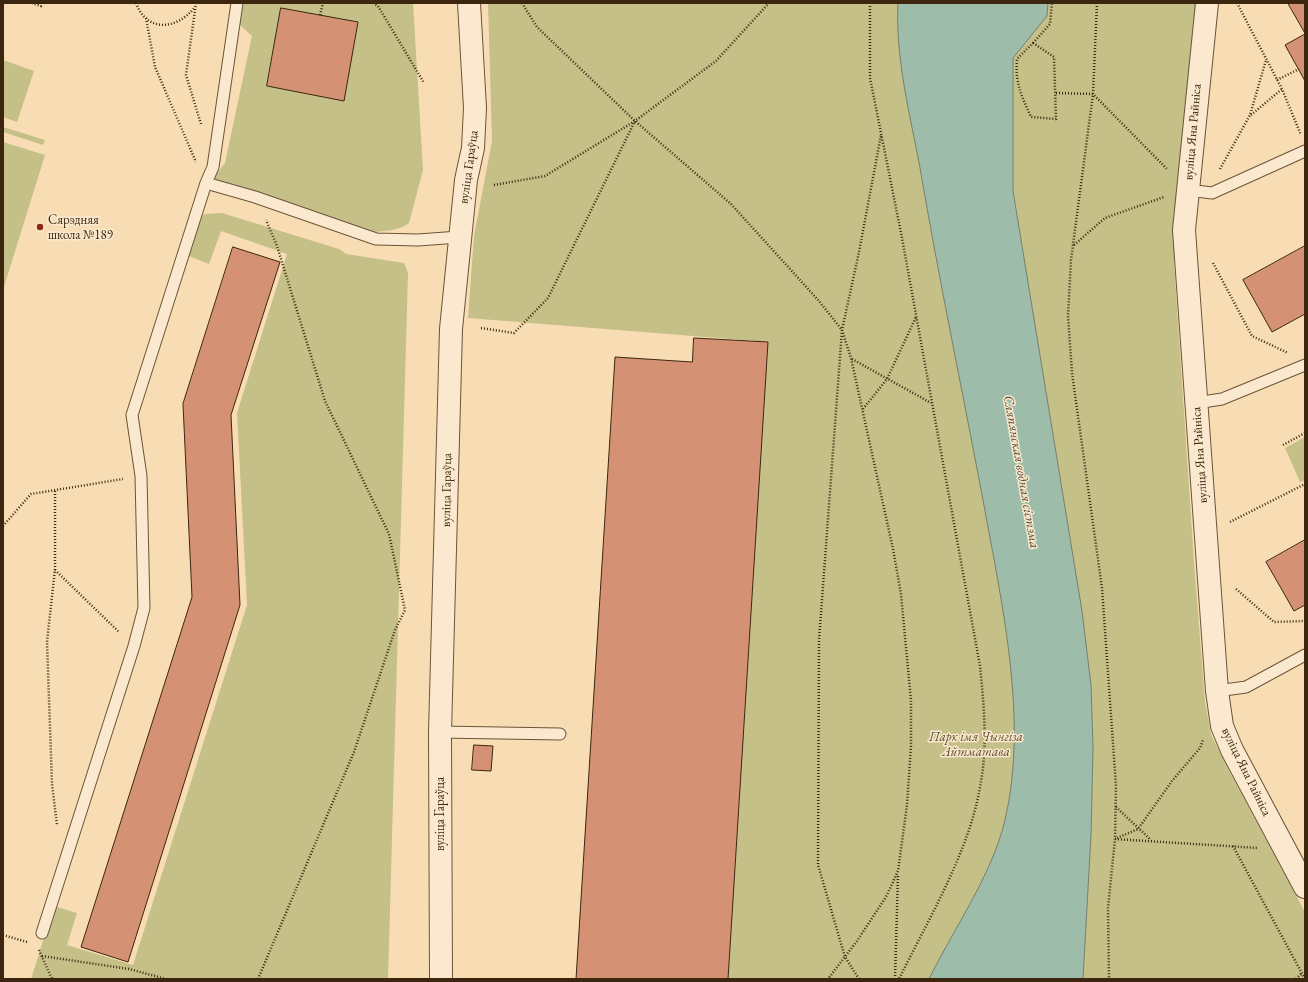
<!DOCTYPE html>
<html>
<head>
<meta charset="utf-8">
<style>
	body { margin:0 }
	#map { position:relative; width:1308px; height:982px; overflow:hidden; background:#f8ddb4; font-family:"EB Garamond",serif }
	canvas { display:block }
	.frame { position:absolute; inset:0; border:4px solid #3c260f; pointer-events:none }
</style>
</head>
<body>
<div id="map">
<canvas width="1308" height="982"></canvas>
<div class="frame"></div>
</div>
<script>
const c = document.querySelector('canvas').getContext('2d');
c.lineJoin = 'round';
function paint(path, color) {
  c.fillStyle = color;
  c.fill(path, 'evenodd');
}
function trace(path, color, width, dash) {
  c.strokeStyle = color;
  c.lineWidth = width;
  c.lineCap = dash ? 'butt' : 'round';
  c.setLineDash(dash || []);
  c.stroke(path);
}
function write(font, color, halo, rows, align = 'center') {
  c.font = font + ' "EB Garamond",serif';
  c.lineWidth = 3;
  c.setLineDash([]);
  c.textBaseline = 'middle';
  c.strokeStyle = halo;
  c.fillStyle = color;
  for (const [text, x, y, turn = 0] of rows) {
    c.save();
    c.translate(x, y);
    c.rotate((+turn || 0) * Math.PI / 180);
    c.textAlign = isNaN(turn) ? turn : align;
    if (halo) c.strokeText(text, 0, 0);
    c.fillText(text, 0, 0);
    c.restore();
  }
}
paint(new Path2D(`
	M242,3H413L423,170L409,223C399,231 385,231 373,232L256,194L210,182L225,163L252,36L238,23Z
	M488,3H1197L1177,204L1174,262L1194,562L1205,702L1211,734L1228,769L1305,912V979H728L768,342L468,318L474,236L492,141Z
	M3,60L34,71L17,122L3,117Z
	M3,127L45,140L43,145L3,132Z
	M3,142L45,155L3,290Z
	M222,213L339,249L346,254L404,263L408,273L388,979H31L54,906L77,913L67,945L133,965L247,605L237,413L287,254L221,231L209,264L186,255L198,218L205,214Z
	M1305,437V480L1300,482L1285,448Z`), '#c5bf88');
const water = new Path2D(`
	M898,3H1048L1047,16L1013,58V191L1082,611L1091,685L1093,747L1091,835L1083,979H929C954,928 992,875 1005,820C1029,719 1001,600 983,500C962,389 939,279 920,168C910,114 895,58 898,3Z`);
paint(water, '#9ebcaa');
trace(water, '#77806c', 1);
const building = new Path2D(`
	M1288,3H1305V81L1285,45L1305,34Z
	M281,8L358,22L344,101L267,86Z
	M1305,246V314L1272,332L1243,280Z
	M233,247L280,262L231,415L240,605L128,962L81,947L192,597L183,404Z
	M694,338L768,342L728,979H576L615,357L692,362Z
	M1305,540V605L1294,611L1266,562Z
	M474,745L493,746L491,771L472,770Z`);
paint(building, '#d59173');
trace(building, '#3c260f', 1);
const service = new Path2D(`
	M206,183L255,197L376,239L418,240L459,237
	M1188,190L1212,193L1305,151
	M1196,403L1222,399L1305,365
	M1217,691L1246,687L1305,655
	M440,732L560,734
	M42,933L134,646L144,608L141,476L132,415L206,183L213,167L237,3`);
const minor = new Path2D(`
	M441,979L440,732L451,329L466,180L473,148L475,108L469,3`);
const tertiary = new Path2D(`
	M1207,3L1184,230L1217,691L1222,726L1232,750L1305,887`);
trace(service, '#6b5438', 13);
trace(minor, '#6b5438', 24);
trace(tertiary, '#6b5438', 24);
trace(new Path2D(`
	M32,3L41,6L42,3
	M136,3C147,33 177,30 195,7
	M196,3L186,75L201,124
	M373,3L378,6L424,83
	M522,3L537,27L635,121L731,204L819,301L842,330L851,358L893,549L901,594L911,701V746L907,805L898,871L886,897L857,941L828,979
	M870,3V78L902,238L980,666C984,706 988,747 980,787C969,852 928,920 899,979
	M1097,3L1093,94L1071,260L1068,316L1072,373L1102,588L1116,786L1115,839L1108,908L1109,979
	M1237,3L1282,89L1301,135
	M320,15L323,3
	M146,18L155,67L196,162
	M1033,43L1054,57L1056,119L1031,117C1021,95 1015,83 1017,59Z
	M1033,43L1050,24L1052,3
	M1277,80L1299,69
	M1056,93L1093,94L1167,169
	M1251,115L1282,89
	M1220,169L1250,115L1266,60
	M494,185L545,176L635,121L716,61L769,3
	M1074,245L1105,218L1164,197
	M1213,263L1252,336L1288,353
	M481,328L514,333L548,298L635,121
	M852,359L931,403
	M863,409L887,379L916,317
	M1283,445L1305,433
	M55,491V569L47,642L52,784L57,825
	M1230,522L1305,484
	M3,526L31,494L123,479
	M55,570L119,632
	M1236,589L1274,622L1305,621
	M1116,807L1151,840
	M1117,838L1138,829L1172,781L1200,748L1203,740
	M1115,839L1258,848
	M1233,846L1305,979
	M3,935L27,942
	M39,950L52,979
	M42,956L129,969L166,979
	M258,979L354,752L395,630L405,610L389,534L325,401L277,246L266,220
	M859,979L845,957L818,865L819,640L842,330L859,252L881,135
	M895,979L898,874
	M1296,979L1302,973`), '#3c260f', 2.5, [1, 2]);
trace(service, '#fae9ce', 11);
trace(minor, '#fae9ce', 22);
trace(tertiary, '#fae9ce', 22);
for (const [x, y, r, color] of [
	[40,227,4,"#8f2418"]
]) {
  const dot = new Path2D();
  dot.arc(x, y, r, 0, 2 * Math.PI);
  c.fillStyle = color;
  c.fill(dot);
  trace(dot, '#fae9ce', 1.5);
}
write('13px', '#3c260f', '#fae9ce', [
	["вуліца Яна Райніса",1193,132,-85],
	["вуліца Гараўца",469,167,-82],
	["вуліца Яна Райніса",1200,455,-94],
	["вуліца Гараўца",447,490,-89],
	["вуліца Яна Райніса",1246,772,64],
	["вуліца Гараўца",440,814,-90]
]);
write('13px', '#3c260f', '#fae9ce', [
	["Сярэдняя",48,220],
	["школа №189",48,235]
], 'left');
write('italic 13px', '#5e4c2d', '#fae9ce', [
	["Парк імя Чынгіза",976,737],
	["Айтматава",976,752]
]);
write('italic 14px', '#544c36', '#fae9ce', [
	["Сляпянская водная сістэма",1021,472,80]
]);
</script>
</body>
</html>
